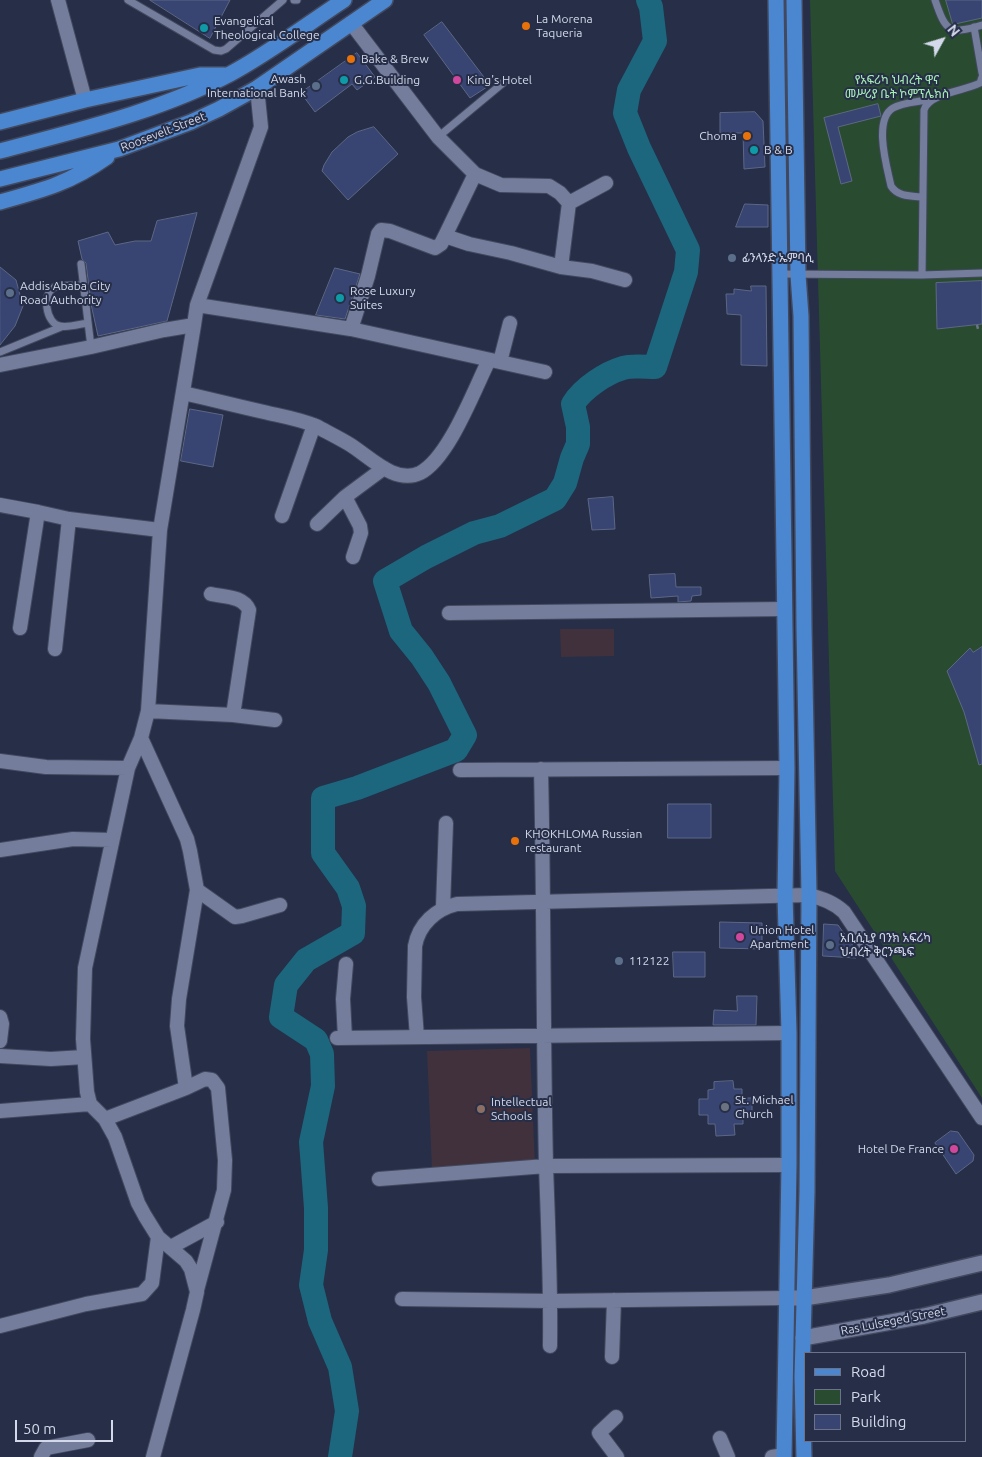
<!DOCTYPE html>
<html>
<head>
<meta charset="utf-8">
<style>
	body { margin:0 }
	#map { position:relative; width:982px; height:1457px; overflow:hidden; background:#262e48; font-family:Ubuntu,sans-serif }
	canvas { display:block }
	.legend { position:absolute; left:804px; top:1352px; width:162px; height:90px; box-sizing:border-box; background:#262e48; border:1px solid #6b7289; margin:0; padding:6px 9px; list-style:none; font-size:15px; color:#d3d9ea }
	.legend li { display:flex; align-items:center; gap:10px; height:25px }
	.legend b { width:25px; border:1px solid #6b7289 }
	.north { position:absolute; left:917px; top:15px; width:50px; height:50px; -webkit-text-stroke:4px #262e48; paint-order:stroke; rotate:51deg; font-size:14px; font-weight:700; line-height:20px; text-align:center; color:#d3d9ea }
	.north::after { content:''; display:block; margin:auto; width:18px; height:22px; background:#d3d9ea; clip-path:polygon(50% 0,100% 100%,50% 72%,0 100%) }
	.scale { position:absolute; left:15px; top:1420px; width:98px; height:22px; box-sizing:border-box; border:2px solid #d3d9ea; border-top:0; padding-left:6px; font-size:15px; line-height:18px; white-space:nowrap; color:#d3d9ea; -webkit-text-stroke:4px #262e48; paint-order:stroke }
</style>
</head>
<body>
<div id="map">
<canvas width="982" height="1457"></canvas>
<ul class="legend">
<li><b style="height:6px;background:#4b87d1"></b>Road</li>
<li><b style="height:14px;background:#294c30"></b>Park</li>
<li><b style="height:14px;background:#384572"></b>Building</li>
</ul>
<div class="north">N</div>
<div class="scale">50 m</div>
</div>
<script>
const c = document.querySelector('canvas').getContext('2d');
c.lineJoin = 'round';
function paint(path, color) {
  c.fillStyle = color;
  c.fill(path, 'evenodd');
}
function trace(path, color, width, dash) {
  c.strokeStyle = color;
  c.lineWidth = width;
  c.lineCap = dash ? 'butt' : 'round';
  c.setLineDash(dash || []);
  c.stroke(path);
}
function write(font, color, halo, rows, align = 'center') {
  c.font = font + ' Ubuntu,"Noto Sans Ethiopic",sans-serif';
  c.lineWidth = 4;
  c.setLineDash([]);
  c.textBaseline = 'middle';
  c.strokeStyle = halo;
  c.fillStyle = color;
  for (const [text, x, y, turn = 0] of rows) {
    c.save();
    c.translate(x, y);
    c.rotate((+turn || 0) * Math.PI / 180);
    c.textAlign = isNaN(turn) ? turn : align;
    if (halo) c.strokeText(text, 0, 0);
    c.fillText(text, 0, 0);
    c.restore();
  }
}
paint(new Path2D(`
	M560,629H614V656L561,657Z
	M530,1048L535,1166L432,1170L427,1051Z`), '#41313d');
paint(new Path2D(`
	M810,0H982V1098L835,871Z`), '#294c30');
trace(new Path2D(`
	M340,1457L347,1411L340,1367L320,1321L311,1285L316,1250V1208L311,1142L323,1086L322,1054L316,1040L281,1017L286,985L306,960L353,933L354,906L348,888L323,853V798L357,788L456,750L465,735L439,683L422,657L401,631L385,581L426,557L474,533L500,526L555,499L565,483L572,458L578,444V427L573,404C583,388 606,373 623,368C632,365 646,367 655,367L686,272L688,250L639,148L625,113L629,90L655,41L651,7L648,0`), '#1c677d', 24);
const building = new Path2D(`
	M150,0H230L210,38Z
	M946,0H982V18L955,24H953Z
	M442,22L490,85L470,98L424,35Z
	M357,53L375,77L357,90L352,84L315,112L301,93Z
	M878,104L881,116L838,127L852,181L841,184L824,118Z
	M755,112L763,121L765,167L744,169L743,133H720V113Z
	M374,127L398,154L348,200L322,171L324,165L332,152L348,137L357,132Z
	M745,204L768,205V227H736Z
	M197,213L167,321L98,336L91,304L86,263L82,259L78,241L108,232L115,245L135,241H151L157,221Z
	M0,267L16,280L23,306L15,326L0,345Z
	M335,268L360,274L345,319L316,315Z
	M982,281V324L937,329L936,283Z
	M751,286H766L767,366L741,365V315L727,314L726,294H734V289L751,291Z
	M190,409L223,415L213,467L181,461Z
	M613,497L615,529L592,530L588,499Z
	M675,574L676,587H701V595L692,596L691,601L678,602V596L651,598L649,575Z
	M982,647V764L979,765L964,712L947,671L970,648L973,652Z
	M668,804H711V838H668Z
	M720,922L762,923V949L720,948Z
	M824,924L838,925L856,950V958L823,956Z
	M673,952H705V977H674Z
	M737,996H757L756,1025H713L714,1010L737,1011Z
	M733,1081L734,1089H742V1098H752V1115H743V1124H734L735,1135L716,1136L715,1124H708V1115H699V1099H708V1090L714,1089V1082Z
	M951,1131L958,1132L974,1155L973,1161L956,1174L935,1143Z`);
paint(building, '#384572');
trace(building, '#5d6784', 1);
const lane = new Path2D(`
	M128,0L214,50L221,51L226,49L283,0
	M294,0H297
	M935,0C946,32 949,35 982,25
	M974,27L982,73
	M438,137L503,83
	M923,197C911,196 898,197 891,186C887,167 873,120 893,108C903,102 920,102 931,99
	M81,264L91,347
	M780,274L922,275L982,273
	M922,275L924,110C929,93 965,91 980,83L982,77
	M83,285C76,285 61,285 55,287C41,293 46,324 60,326C68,328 80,324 88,323
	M0,352L61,327`);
const street = new Path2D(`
	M58,0L85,100
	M351,23L438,137L475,174L501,185L549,186L560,193L569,203L606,183
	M445,236L475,174
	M561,267L569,203
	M197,305L351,329L545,372
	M351,329L368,276L378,234L381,230L390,231L435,248L441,244L445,236L469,244L511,253L561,267L592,271L625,280
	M500,362L510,323
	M0,365L91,347L164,330L194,325
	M183,393C210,399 237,406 264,412C281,416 300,419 316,426C327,432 339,438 349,444C369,456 395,485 420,473C449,458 474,390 489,360
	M0,505L38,512L69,519L160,530
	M282,516L314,425
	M317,524L345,497
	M353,557L361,533L360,526L345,497L384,468
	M449,613L785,609
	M20,628L38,512
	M55,649L69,519
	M148,711L233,715L249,610C243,596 225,597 211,594
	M233,715L275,720
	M0,761L46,767L128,768
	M541,769C544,901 543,1033 546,1165C548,1226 551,1286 550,1346
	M460,770L787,768
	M0,850L73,839L112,840
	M197,890L235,917L242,916L280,905
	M443,907L446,823
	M0,1017L2,1024L0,1041
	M417,1037L414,997L415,946C419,924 436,909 457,904L809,895C823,899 833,902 844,912L982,1118
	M337,1038L789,1033
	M345,1038L343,999L346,964
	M0,1056L51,1059L84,1057
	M186,1088L205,1079L212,1080L218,1088L225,1160L224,1190L197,1290
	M0,1111L90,1104
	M105,1119L186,1088L177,1026L179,999L197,890L190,851L187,839L141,738
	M379,1179L546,1166L789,1165
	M171,1247L217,1222
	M402,1299L551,1301L786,1298
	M0,1326L86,1304L142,1294L152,1283L158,1237
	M612,1357L614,1300
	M616,1417L599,1433L617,1457
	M720,1438L728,1457
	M41,1457L46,1448L88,1440
	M153,1457L193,1310L197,1292L191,1269L186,1261L158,1237L145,1216L138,1203L115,1137L105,1119L90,1104L87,1092L83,1039L85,968L128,768L141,738L148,711L160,530L194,325L197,305L261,127L257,88
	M772,1457L784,1455`);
const secondary = new Path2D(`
	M786,1298H804L889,1285L982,1263
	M803,1338L924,1316L982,1302`);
const primary = new Path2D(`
	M776,0L787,768L785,895L789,1033V1165L784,1457
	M794,0L798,275L801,316L804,627L809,895L807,1192L802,1377L804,1457
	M0,122L85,100L200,75H224
	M0,151C78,130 158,112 230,74C269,53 306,25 344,0
	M0,179L119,149L191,122L219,109L257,88L385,0
	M0,202C43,190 70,183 107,157`);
trace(lane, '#42495e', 9);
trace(street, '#42495e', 16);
trace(secondary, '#42495e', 18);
trace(primary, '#42495e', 18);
trace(new Path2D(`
	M977,325L978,329H982`), '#6d748a', 2.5, [4, 4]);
trace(lane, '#747e9c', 7);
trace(street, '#747e9c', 14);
trace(secondary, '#747e9c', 15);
trace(primary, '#4b87d1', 15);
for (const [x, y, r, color] of [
	[526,26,5,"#e8710a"],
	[204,28,5,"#0f9aa8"],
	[351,59,5,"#e8710a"],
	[344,80,5,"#0f9aa8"],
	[457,80,5,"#d1479c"],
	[316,86,5,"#5c6f8a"],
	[747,136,5,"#e8710a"],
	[754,150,5,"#0f9aa8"],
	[732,258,5,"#5c6f8a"],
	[10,293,5,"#5c6f8a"],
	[340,298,5,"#0f9aa8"],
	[515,841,5,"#e8710a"],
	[740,937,5,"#d1479c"],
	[830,945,5,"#5c6f8a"],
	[619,961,5,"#5c6f8a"],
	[725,1107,5,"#6b7280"],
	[481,1109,5,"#8d6e63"],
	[954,1149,5,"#d1479c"]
]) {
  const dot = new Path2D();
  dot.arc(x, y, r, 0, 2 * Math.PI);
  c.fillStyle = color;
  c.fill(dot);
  trace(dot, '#262e48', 2);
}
write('12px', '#d3d9ea', '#262e48', [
	["La Morena",536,19],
	["Taqueria",536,33],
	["Evangelical",214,21],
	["Theological College",214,35],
	["Bake & Brew",361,59],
	["Awash",306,79,"right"],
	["International Bank",306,93,"right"],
	["G.G.Building",354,80],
	["King's Hotel",467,80],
	["Choma",737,136,"right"],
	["B & B",764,150],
	["ፊንላንድ ኤምባሲ",742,258],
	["Addis Ababa City",20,286],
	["Road Authority",20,300],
	["Rose Luxury",350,291],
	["Suites",350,305],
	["KHOKHLOMA Russian",525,834],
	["restaurant",525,848],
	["Union Hotel",750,930],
	["Apartment",750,944],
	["አቢሲኒያ ባንክ አፍሪካ",840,938],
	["ህብረት ቅርንጫፍ",840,952],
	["112122",629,961],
	["St. Michael",735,1100],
	["Church",735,1114],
	["Intellectual",491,1102],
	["Schools",491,1116],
	["Hotel De France",944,1149,"right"]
], 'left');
write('12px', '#a7eeb3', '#262e48', [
	["የአፍሪካ ህብረት ዋና",897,80],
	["መሥሪያ ቤት ኮምፕሌክስ",897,94]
]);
write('12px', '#d3d9ea', '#262e48', [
	["Roosevelt Street",163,132,-21],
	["Ras Lulseged Street",893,1321,-11]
]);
</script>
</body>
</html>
